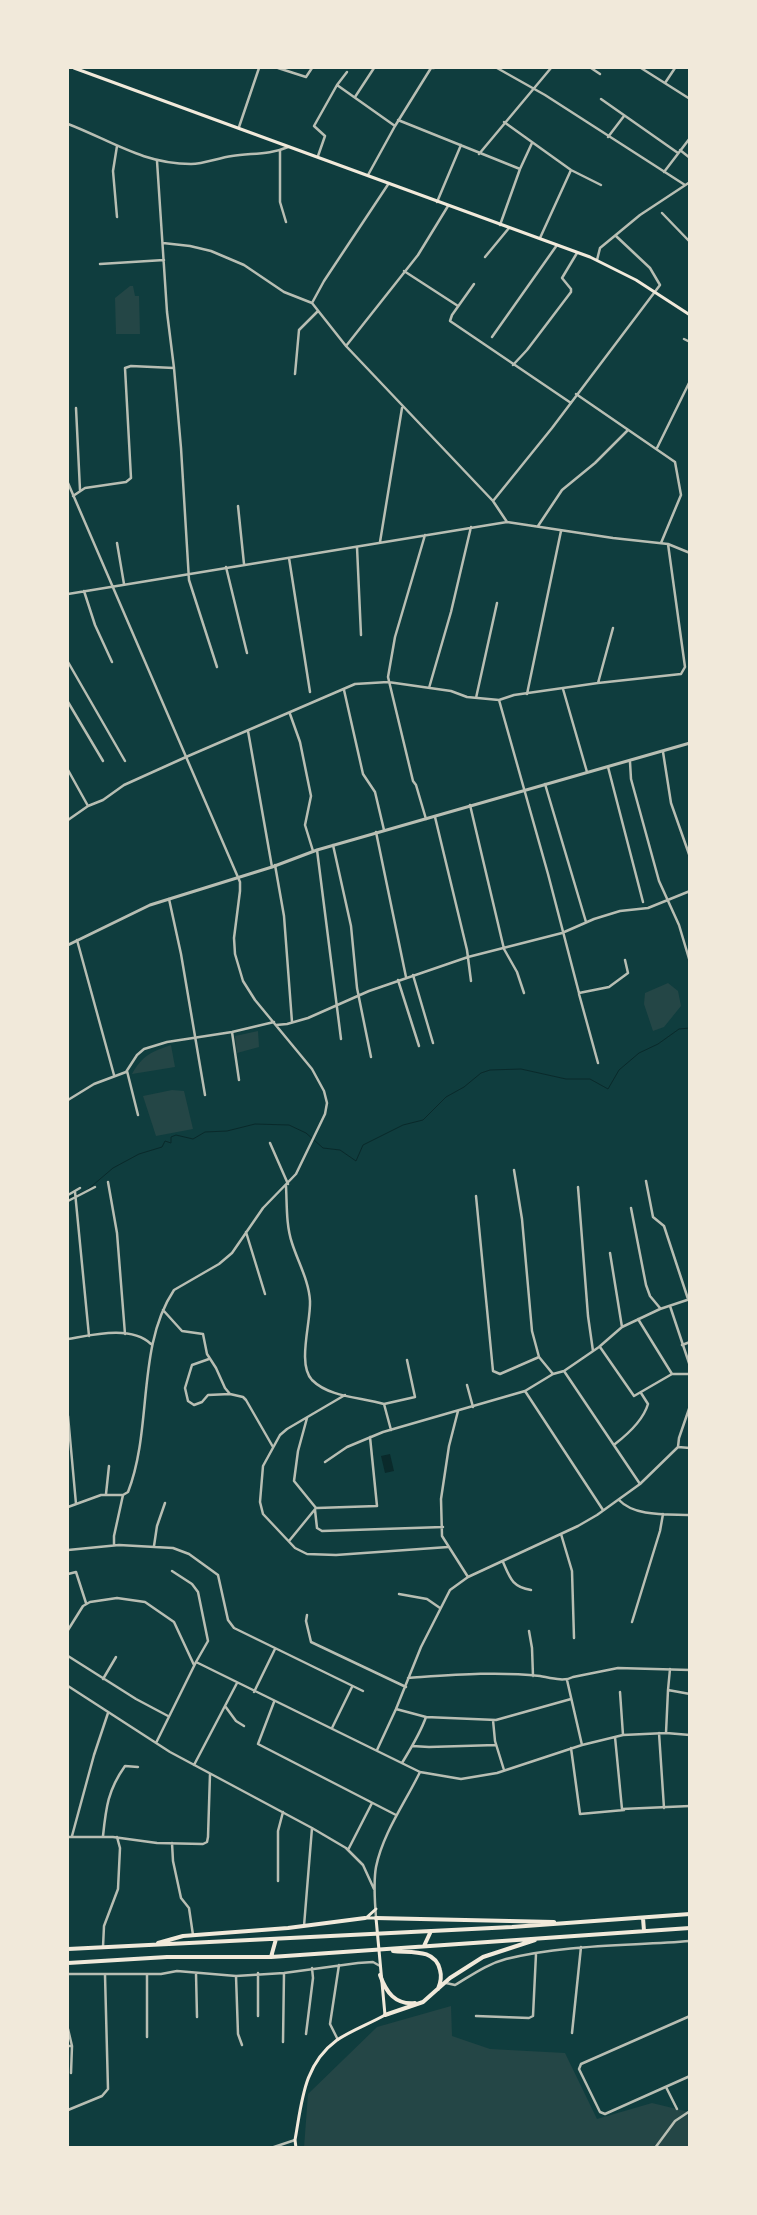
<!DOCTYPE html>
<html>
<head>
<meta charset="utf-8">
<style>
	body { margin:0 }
	#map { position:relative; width:757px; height:2215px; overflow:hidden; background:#0f3d3e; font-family:"Asap Condensed",sans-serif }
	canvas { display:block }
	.frame { position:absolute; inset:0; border:69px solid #f1e9da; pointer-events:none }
</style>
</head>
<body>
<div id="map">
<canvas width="757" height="2215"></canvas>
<div class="frame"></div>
</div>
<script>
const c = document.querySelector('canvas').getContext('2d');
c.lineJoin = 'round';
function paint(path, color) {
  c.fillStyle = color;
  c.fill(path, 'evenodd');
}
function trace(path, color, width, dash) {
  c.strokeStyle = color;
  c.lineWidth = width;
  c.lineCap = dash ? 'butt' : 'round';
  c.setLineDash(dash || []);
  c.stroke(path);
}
paint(new Path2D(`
	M130,286H133L135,296H139L140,334H116L115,298Z
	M668,983L678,991L681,1006L664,1027L653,1031L644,1004L645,993Z
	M258,1031L259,1047L237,1053L235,1036Z
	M171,1045L175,1067L132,1074C143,1055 151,1052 171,1045Z
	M172,1090L184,1091L193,1129L156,1136L143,1096Z
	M451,2006L452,2036L490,2049L565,2053L597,2119L652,2103L689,2112V2147L304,2148L308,2094L377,2027Z`), '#244646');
paint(new Path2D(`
	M390,1454L394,1471L385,1473L381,1456Z`), '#0a2a2b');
trace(new Path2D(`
	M68,1198L86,1191L113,1168L139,1154L162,1147L165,1141L171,1143V1137L176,1135L193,1139L205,1132L227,1131L255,1124L289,1125L306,1133L323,1148L340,1150L356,1161L363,1145L403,1125L423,1120L446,1097L464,1087L481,1073L490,1070L521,1069L566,1079H590L608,1089L619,1070L639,1053L658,1044L679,1029L690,1028`), '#0a2a2b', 1);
trace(new Path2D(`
	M278,68L306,77L312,68
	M497,68L545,95L685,185
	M591,68L600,74
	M641,68L690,99
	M665,83L675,68
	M337,85L347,72
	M355,97L374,68
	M601,99L678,153
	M398,120L520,169L500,225
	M504,122L571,170L540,238
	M68,124C110,140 143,164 191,164C204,164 218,158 232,156C251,153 270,155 288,147
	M239,127L259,68
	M608,137L624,116
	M117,146L113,171L117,217
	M280,150V202L286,222
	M680,150L690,158
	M479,154L551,68
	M318,156L325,136L314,126L337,85L395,126
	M520,169L532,143
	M571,170L601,185
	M664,172L690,138
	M368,175L395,126L431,68H434
	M437,202L461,145
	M448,206L418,255L346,346L493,501L507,522
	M662,213L690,242
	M163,243L190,246L211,251L244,265L284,292L312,303L346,346
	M485,257L509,228
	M597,260L600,248L640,215L690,182
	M100,264L164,260
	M404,271L458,306
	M474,284L452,315L450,321L571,403
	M312,303L324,281L389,183
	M492,337L557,245
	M684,339L690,342
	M513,365L527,350L571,292V289L562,278L577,253
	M174,368L181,448L189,580L217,667
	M295,374L299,330L318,311
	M576,394L675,462L681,495L661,543
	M76,408L80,490
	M657,448L690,381
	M68,483L240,882V891L234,938L235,954L243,981L255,1000L312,1069L324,1091L327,1103L325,1114L296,1174L263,1208L232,1253L219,1264L174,1290C136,1347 153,1428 128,1492L123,1495H101L68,1507
	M73,496L85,488L126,482L131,478L125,368L131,366L174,368L167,312L157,161
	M493,501L552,428L660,285L650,268L616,236
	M238,506L244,564
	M538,526L562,490L595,463L628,430
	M425,535L395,637L388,677L413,781L416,785L426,819
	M380,542L402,408
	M117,543L124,584
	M357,547L361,635
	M289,558L310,692
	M226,567L247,653
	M84,591L95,625L112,662
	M68,594L507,522L613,538L668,544L690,553
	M68,662L125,761
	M598,683L613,628
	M429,688L451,612L471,527
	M563,689L587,772
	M344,690L363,774L375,792L384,830
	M527,694L561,531
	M476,698L497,603
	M499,700L548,874L579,993L609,987L628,973L625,960
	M68,702L103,761
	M290,714L300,742L311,796L305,825L313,851
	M248,731L272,867
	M663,752L671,803L690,857
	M630,762L631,779L659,881L679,925L690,962
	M608,767L643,902
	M68,770L88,806L68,820
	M545,784L586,922
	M470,805L504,949L517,972L524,993
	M88,806L103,800L124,785L186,757L355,684L388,682L451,691L467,697L499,700L514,695L598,683L681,674L685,667L668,544
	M435,817L467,950L471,981
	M376,832L406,977
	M333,845L351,926L357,988L371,1057
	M317,850L341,1039
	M275,865L284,916L292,1022
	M169,899L181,954L205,1095
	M77,940L114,1075
	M413,975L433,1043
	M398,980L419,1046
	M579,994L598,1063
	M276,1025L287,1024L308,1018L369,991L468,957L562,933L594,919L620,911L648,908L690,891
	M232,1032L239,1080
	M127,1071L138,1115
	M68,1100L94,1084L126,1072L137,1055L144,1049L167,1042L232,1032L274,1022
	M270,1143L288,1184
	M646,1181L653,1217L664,1226L688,1299
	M108,1182L117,1233L125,1334
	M286,1186C287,1205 286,1225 292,1243C298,1262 309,1281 310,1301C311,1322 297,1364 312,1380C330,1398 362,1397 384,1404L391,1430
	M578,1187L588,1316L593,1351
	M75,1192L89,1336
	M68,1195L80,1188
	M476,1196L493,1371L500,1374L539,1357L532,1331L522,1219L514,1170
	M68,1201L95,1187
	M631,1208L646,1285L650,1296L660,1308
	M246,1232L265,1294
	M610,1253L622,1327
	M670,1306L690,1366
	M163,1310L182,1331L203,1334L207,1354L216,1368L225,1388L230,1394L243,1397L246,1400L273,1447
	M638,1319L672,1374
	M68,1339C92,1335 131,1325 151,1344
	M682,1345L690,1342
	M600,1347L634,1396L672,1374H689
	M539,1357L553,1374
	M209,1359L192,1365L185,1388L188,1401L194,1405L202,1402L208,1395L230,1394
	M690,1370V1378
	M564,1371L640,1484
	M467,1385L473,1407
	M525,1391L603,1510
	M345,1395L287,1429L280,1435L263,1466L260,1502L263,1514L295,1548L307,1554L336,1555L448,1547
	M384,1404L415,1397L407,1360
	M458,1411L449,1446L441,1499L442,1536L468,1577
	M68,1416L76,1504
	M615,1444C628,1434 643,1421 648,1404L641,1393
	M678,1447L690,1448
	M325,1462L347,1447L383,1432L525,1391L553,1374L564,1371L599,1347L622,1327L660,1309L690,1299
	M106,1494L109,1466
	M619,1500C635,1517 667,1514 690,1515
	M317,1508L377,1506L370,1437
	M315,1510L317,1528L322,1531L443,1527
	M561,1534L572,1571L574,1638
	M289,1541L316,1508L294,1481L298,1451L307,1418
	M114,1545V1536L123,1495
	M154,1546L157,1526L165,1503
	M68,1550L119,1545L173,1548L189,1554L218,1575L228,1620L234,1628L363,1691
	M503,1562C510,1578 512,1587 531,1590
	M172,1571L192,1584L198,1592L208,1641L196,1662
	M68,1574L76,1572L86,1603
	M399,1594L427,1599L440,1608
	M307,1615L306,1621L311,1642L406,1687
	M632,1622L660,1531L663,1514
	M68,1630L83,1606L90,1602L117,1598L145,1602L174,1622L194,1665
	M529,1631L532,1648L533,1676
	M68,1656L136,1699L168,1716
	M408,1678C452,1675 496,1671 540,1676C551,1678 564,1682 573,1677L618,1668L690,1670
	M103,1679L116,1657
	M567,1680L582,1745
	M68,1686L170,1752L312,1828L346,1848L363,1865L374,1889
	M668,1690L670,1669
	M254,1692L275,1649
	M620,1692L623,1735
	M274,1702L258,1744L396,1815
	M225,1706L236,1721L244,1726
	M396,1709L426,1717L496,1720L571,1699
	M493,1720L495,1741L504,1770
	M332,1728L352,1687
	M659,1733L664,1808
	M666,1733L668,1690L690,1694
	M615,1737L622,1809L690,1806
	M156,1743L196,1662L420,1772L461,1779L497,1773L582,1745L623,1735L666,1733L690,1735
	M412,1746L429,1747L496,1745
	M571,1748L580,1814L624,1810
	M377,1750L396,1709L421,1647L450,1590L468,1577L578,1526L597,1515L640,1484L678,1447L679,1438L690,1406
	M402,1763C411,1748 420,1734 426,1717
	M194,1765L237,1683
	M72,1836L94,1755L108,1713
	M103,1836C106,1807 108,1790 125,1766L138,1767
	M68,1837H113L157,1843L203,1844L207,1842L208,1837L210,1774
	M172,1843L173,1861L181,1898L189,1908L193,1935
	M348,1850L372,1803
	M278,1881V1831L283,1812
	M376,1918C375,1901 373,1884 376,1867C383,1833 405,1803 420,1772
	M304,1926L312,1828
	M103,1947L104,1926L118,1889L120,1848L117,1837
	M196,1973L197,2017
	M258,1973V2016
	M68,1974H161L177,1971L236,1976L284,1973L358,1963L373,1962L380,1966
	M236,1976L238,2034L242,2045
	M446,1983L455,1985C472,1975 487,1964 506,1959C566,1944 629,1946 690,1941
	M476,2016L529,2018L533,2016L536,1954
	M690,2016L581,2064L579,2069L600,2112L605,2114L690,2076
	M68,2029L72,2046H68
	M572,2033L581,1947
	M306,2034L313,1978L312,1968
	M147,2037V1974
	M338,2040L330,2024L339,1965
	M283,2042L284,1973
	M71,2073L72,2046
	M666,2087L677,2109
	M68,2110L102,2096L108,2089L105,1975
	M271,2148L295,2140
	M655,2148L675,2121L690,2111`), '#b8beb3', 2.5);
trace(new Path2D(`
	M68,945L150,905L272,867L317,850L690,743`), '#b8beb3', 3);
trace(new Path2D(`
	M74,68L590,257L636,280L690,315
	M366,1918L376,1909
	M296,2148L295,2140C302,2102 303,2065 337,2040C352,2030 369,2024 385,2015L376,1918H365`), '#f1e9da', 3);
trace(new Path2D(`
	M376,1918L554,1922
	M643,1918L644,1931
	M158,1943L183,1936L288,1928L365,1918
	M424,1946L431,1931
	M68,1949L512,1927L690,1914
	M393,1951C410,1953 435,1948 440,1970C442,1977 441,1982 438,1989
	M271,1957L276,1939
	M68,1963L167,1957H271L690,1928
	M380,1975C386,1992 395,2005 415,2003
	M385,2015L423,2002L450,1978L483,1957L535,1940`), '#f1e9da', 4);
</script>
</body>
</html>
